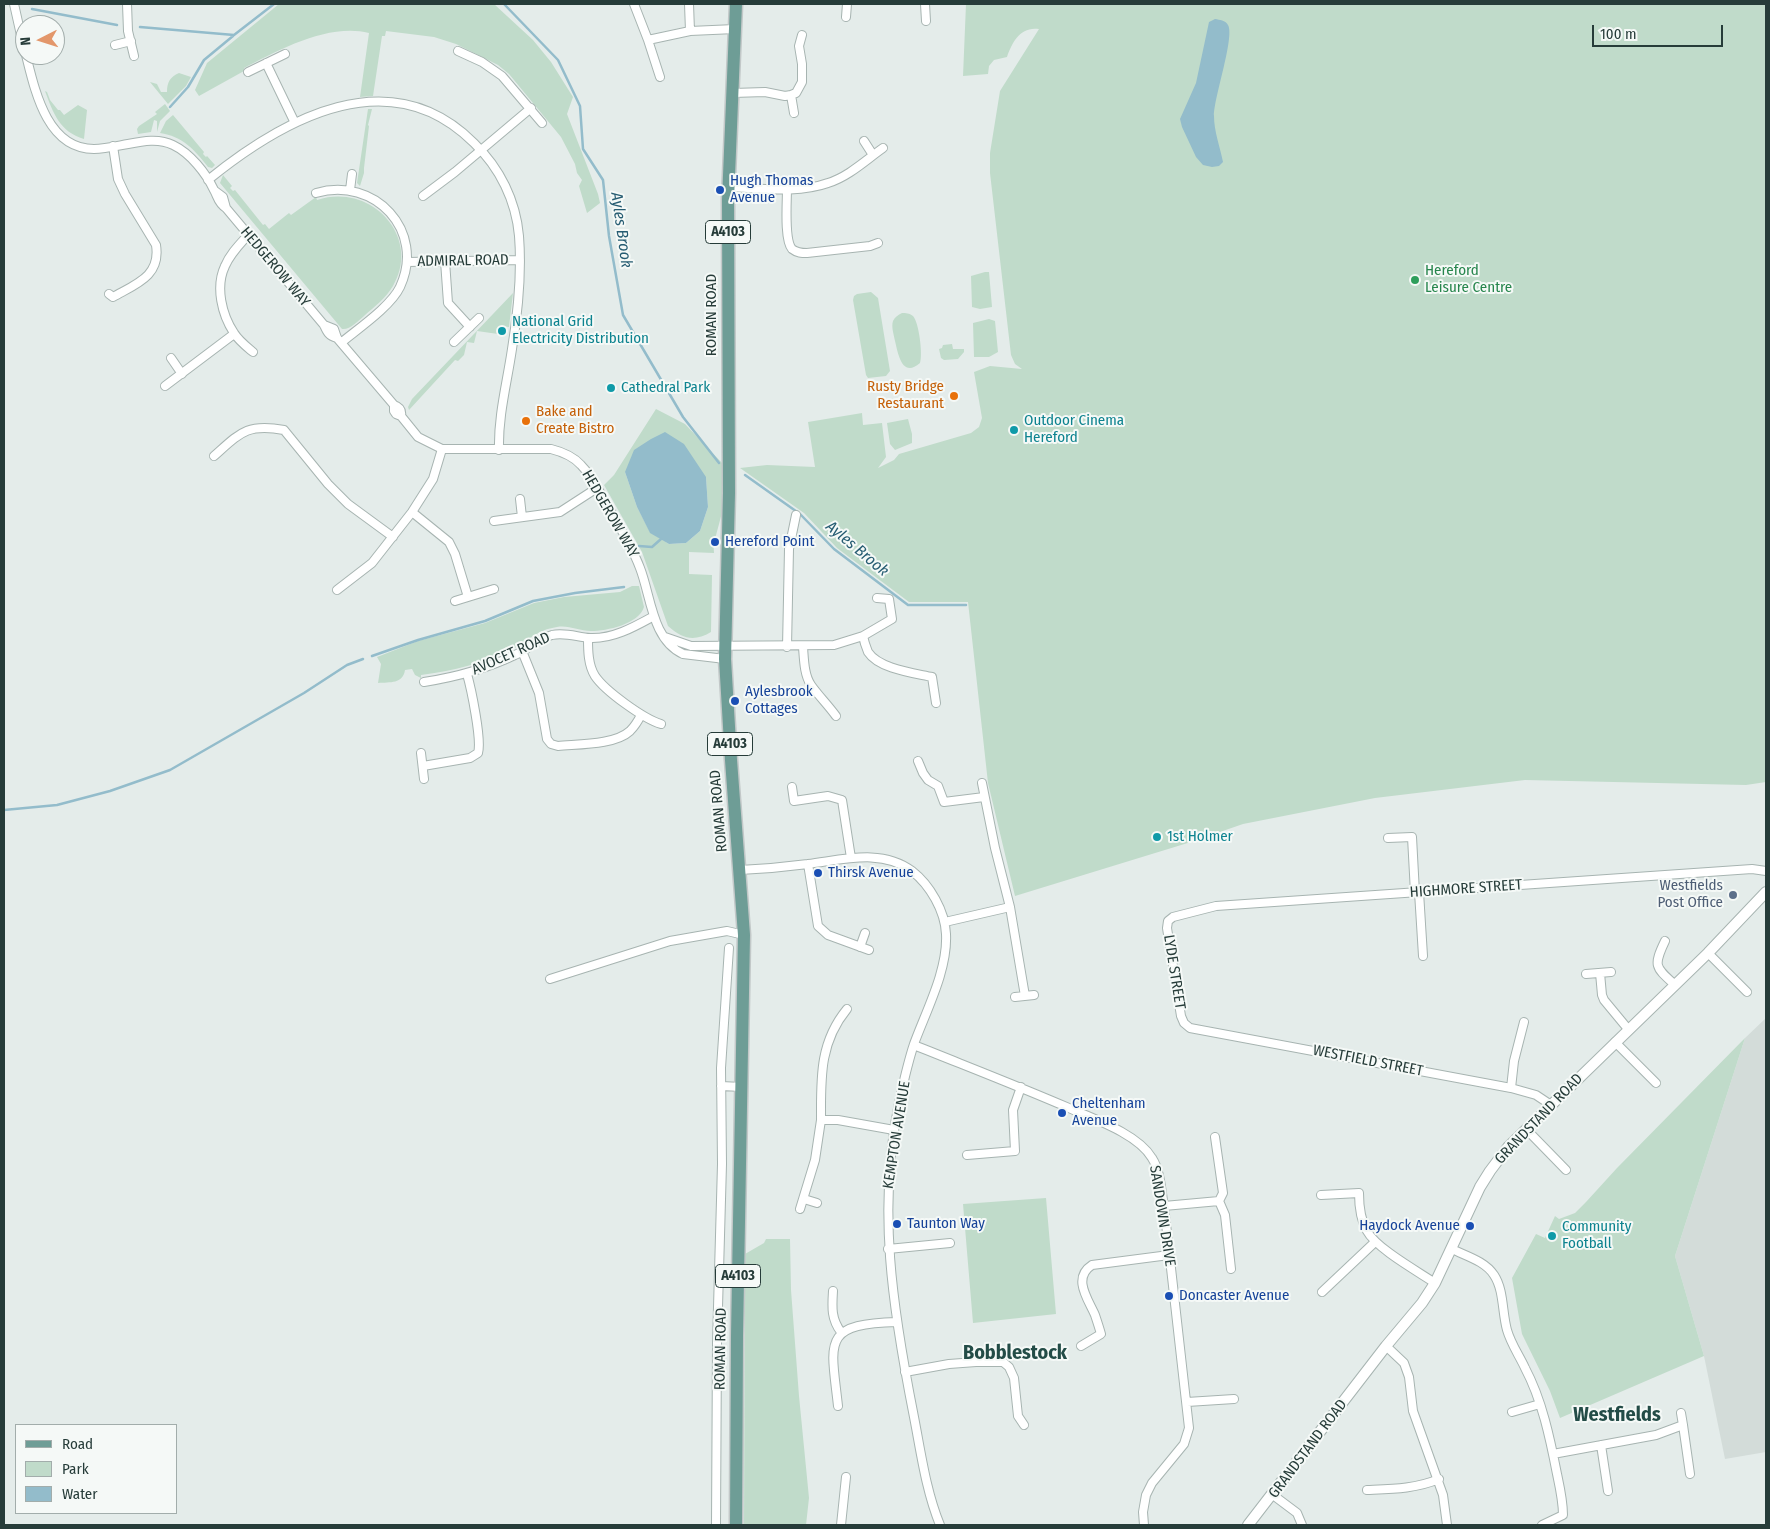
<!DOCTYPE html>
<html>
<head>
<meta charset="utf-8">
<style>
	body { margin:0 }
	#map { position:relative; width:1770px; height:1529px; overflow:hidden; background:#e4ecea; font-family:"Fira Sans Condensed",sans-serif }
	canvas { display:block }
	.frame { position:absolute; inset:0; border:5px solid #263c39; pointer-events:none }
	.legend { position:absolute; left:15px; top:1424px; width:162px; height:90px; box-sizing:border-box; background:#f5f9f7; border:1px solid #a2adab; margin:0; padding:6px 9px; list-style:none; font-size:15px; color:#263c39 }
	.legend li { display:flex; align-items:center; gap:10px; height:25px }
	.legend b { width:25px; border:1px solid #a2adab }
	.north { position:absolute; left:15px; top:15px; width:50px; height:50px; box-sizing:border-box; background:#f5f9f7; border:1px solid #a2adab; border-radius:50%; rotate:265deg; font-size:14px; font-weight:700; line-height:20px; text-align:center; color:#263c39 }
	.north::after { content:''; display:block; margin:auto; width:18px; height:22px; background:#e3976b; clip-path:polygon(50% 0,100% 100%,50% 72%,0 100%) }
	.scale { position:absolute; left:1592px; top:25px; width:131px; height:22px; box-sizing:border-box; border:2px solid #263c39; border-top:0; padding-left:6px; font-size:15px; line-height:18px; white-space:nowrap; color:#263c39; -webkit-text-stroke:4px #f5f9f7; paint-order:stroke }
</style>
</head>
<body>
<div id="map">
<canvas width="1770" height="1529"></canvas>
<div class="frame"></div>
<ul class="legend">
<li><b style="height:6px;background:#6e9d96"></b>Road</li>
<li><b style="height:14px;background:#c0dbca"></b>Park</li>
<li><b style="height:14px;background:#93bccb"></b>Water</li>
</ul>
<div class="north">N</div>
<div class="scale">100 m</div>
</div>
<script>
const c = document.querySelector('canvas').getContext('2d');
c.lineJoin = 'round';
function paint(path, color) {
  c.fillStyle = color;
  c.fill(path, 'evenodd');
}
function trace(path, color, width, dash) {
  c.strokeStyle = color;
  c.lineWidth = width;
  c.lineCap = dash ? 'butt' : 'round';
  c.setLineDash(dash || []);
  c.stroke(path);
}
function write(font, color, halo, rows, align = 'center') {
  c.font = font + ' "Fira Sans Condensed",sans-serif';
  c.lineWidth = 4;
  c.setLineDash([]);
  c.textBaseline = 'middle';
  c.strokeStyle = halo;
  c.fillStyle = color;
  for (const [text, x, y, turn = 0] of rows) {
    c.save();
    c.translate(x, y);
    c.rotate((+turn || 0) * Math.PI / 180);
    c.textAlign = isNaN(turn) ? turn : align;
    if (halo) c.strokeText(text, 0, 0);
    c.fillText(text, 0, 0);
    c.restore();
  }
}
paint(new Path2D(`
	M1766,1018V1452L1725,1459L1704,1356L1675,1256L1745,1038Z`), '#d3dcd9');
paint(new Path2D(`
	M279,4H494L533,40L551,62L573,97L567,114L598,194L600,203L587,213L579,186L582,180L577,173L575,164L561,137L509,74L498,65L456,44L434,37L386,31L385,36H382L373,96L360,97L369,33C328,23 279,50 244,68V71L199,96L195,90L207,63Z
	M966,4H1766V782L1746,785L1525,780L1375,798L1243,824L1191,842L1015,896L988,783L968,602H909L837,548L804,513L740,468L767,465L815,467L808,422L862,413L863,425L882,423L886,457L878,468L894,460L899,454L971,433L979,427L982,418L974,372L990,366L1022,369L1015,364L1011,355L990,173V153L1000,91L1039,29C1021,26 1012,42 1007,57L994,60L989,66L988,74L963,76Z
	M179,73L191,77L186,86L168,104L150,82L157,84L161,92H167C167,82 170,77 179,73Z
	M45,91L47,92L50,100L58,110H60L64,115L78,105L87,110L84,139C60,132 53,113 45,91Z
	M165,104L170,111L160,121L157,132V121L154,120L151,132L138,134L137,129L139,126L157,114L155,112Z
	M368,109H372L368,125L369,126L364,168V173L360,186L357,183Z
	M173,115L204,152L203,154L206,157L207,156L215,165L212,168L208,167C195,150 182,136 160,133L166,121Z
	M223,175L232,186L230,188L233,191L235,190L263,225L265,224L269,229L289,213L291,215L316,197L317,200C371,182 422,237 393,286C386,298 374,307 364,316C358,321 350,330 342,329L220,183Z
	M985,272H989L992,307L980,309L972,307L971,276Z
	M871,292L878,298L890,371L886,376L868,378L866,375L853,300L854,296L857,294Z
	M513,293L509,327L500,326L498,334L477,331L474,343L467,342L464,355L458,361L455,360L409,410L408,407L412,399Z
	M902,313C906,313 909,313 913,316C919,322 923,355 920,363C902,379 898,353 895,341C894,335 891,327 893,321C895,317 898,315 902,313Z
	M989,319L995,321L998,352L989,357H974L973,323Z
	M952,344L953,349H964V352L958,359L944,360L941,358L939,349L942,348L943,345Z
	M656,409L685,424L723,464V509L715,539H713L714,553L689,552V574L712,575L711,632C694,642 683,639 668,626L642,552L604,485L614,475ZM625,472L706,477L708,507L700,531L686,543L669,544L650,532L637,507Z
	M908,419L912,434V443L895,450L890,444L887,423Z
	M632,586H639L644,607C639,624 607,631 591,631C579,631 569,625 557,627C537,630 529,640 513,649C484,663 453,671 421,675V678L415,675L412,669L405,670C403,684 390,682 378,683L381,664L377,657L418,641L485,623L534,603L564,597L620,592Z
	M1745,1038L1675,1256L1704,1356L1560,1418L1550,1391L1522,1334L1512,1278L1536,1234L1545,1238L1555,1216L1559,1219L1575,1213L1586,1202L1617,1168Z
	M1046,1198L1056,1314L973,1323L963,1204Z
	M766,1239H790L791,1290L799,1396L809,1498L806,1525H744L745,1254L764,1243Z`), '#c0dbca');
paint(new Path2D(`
	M1215,19C1220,20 1225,20 1228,25C1235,37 1214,97 1214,116C1214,131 1220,147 1223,162L1219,166L1212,167L1203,165L1196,157L1182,127L1180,119L1196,83L1209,22Z
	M665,432L684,444L706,477L708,507L700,531L686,543L669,544L650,533L637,507L625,472L634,450L651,439Z`), '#93bccb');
trace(new Path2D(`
	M504,4L558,60L580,106L583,149L603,180L609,236L623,315L683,417L719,463
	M32,9L117,25
	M140,27L234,35L274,4
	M170,107L188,87L204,60L233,36
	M745,475L800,514L834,549L908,605H966
	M639,546L652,547L661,539
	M372,656L418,640L485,621L533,601L575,593L624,587
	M4,810L57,805L110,791L170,770L304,693L347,665L363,659`), '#93bccb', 2.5);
const minor = new Path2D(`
	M14,4L25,53
	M127,4L128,31L134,56
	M634,4L648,40L690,31L735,29
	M689,4L690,31
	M925,4L926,21
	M846,17L847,4
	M648,40L660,77
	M115,45L131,41
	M458,51L482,62L502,76L542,123
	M26,55C35,91 47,149 94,149C105,149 117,146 128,144C143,141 159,138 173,145C190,153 206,173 214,190C218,197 218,203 226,208L324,325C327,332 329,336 337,338
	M266,63L295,123
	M248,72L285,54
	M733,93L765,92L785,96L791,95L796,93L802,82V64L799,46L802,35
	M791,95L794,113
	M864,141L873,155
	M208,180C283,119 390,59 474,143C500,168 516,201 519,236C522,274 518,312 512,349C507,383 498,416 499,450
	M729,187C761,188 797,194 828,183C848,177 866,160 883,148
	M787,189C787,202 784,240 792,249C797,253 802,253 807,253L870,246L878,243
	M350,190L352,174
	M215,191L223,197L226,208
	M316,193C375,176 426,231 400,287C391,306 359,328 342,342
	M423,196L455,172L531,108
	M248,235C239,245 230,254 225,266C215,287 222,315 234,333C239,341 247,347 253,352
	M445,261L448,303L470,327
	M407,262L520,260
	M109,294L113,297C136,284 161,276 156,245L125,194L118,179L113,146
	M324,325L334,329L337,338L394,405C400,407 402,410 401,416
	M454,342L479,318
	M171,358L182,374
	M165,386L234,334
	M394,405V411L396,414L401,416L418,437L442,449H551C563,452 573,456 581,465C591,475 598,488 604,500C617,522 631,544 640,568C651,596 652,640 683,654L725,659
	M214,456C240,433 247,423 284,430L328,484L348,504L393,537
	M520,499L522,517
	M412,512L449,542L455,554L468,597
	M494,521L560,512L597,488
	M337,590L372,563L412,512L433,479L442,449
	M455,601L494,589
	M863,636C864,641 866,647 868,652C879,669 914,673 932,677L936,703
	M665,637L691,646L834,645L863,636L892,619L889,599L877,598
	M588,638C588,650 588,665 595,676C605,691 644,719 661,724
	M787,647L789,549L796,515
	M803,647C804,659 804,675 811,685C818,695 828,705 836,716
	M522,651L539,693L547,739L551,744L558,746C578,744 615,745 630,731C634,727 638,721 641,715
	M424,682C456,677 486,669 515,655C529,649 537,639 552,635C565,632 577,637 590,638C613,639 634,627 654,616
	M421,753L424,779
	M918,761L923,773L928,780L938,786L944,802L984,797
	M423,766L470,758L478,753C482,740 471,688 467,674
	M982,783L995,848L1010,907L1025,996
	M792,787L794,801L828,796L842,800L851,858
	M1388,838L1412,837L1415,893
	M808,864L818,926L828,935L869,950
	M740,870C762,869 785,867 808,864C842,860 882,848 912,871C930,885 945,911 946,934C948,970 926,1011 914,1044C908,1062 904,1080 900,1098C876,1206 893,1311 914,1417C921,1453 926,1491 940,1525
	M1419,892L1423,956
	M945,922L1010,907
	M1665,941C1653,966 1655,967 1675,985
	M860,947L865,933
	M1708,953L1747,992
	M1600,973L1602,995L1604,1000L1628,1029
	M1586,974L1611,972
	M550,979L670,941L727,931L744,935
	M1015,997L1034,995
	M1615,1042L1656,1083
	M914,1045C966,1066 1018,1086 1069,1108C1094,1119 1138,1134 1152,1158C1161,1172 1161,1191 1164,1206L1189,1428L1184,1444L1152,1483L1146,1495L1143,1512L1144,1525
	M721,1086L742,1087
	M1511,1088L1514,1061L1524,1022
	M1551,1105L1536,1095L1511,1088L1190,1028L1184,1023L1181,1016L1167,928L1168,921L1173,917L1216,906L1752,869L1766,871
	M821,1120C821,1079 819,1043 847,1009
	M1526,1129L1566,1170
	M1215,1137L1223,1193L1219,1201L1225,1215L1231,1269
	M967,1155L1015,1151L1013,1110L1021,1087
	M1321,1195L1359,1193C1359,1206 1360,1219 1367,1231C1376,1248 1417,1271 1435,1283
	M804,1199L817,1203
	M1164,1206L1219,1201
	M800,1209L815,1160L821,1120H838L894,1130
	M888,1249L950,1243
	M1452,1249C1466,1256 1485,1261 1494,1275C1504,1290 1502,1312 1507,1330C1511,1344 1519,1355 1525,1368C1542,1400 1550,1438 1557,1474C1560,1488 1563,1501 1563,1515L1542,1525
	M833,1291C832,1307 831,1319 841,1332
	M1322,1292L1375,1242
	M1081,1346L1101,1334C1099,1327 1097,1321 1095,1315C1088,1299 1072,1278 1092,1265L1169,1255
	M1386,1346L1404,1363L1409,1377L1413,1411L1443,1495L1447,1525
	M905,1372L949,1364L976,1362H1003L1009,1367L1014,1378L1018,1416L1024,1425
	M1187,1402L1234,1399
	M838,1406C831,1342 821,1324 897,1322
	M1512,1412L1540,1404
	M1681,1413L1683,1425
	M1601,1445L1608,1491
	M1553,1454L1656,1435L1683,1425L1690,1474
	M1367,1490C1392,1489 1415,1489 1439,1479
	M1273,1495L1297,1513L1302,1525
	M716,1525L717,1343L722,1164L721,1068L729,948
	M841,1525L846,1477`);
const tertiary = new Path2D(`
	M1248,1525L1386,1346L1422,1303L1435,1283L1480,1187L1490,1171L1508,1147L1708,953L1766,892`);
const primary = new Path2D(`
	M736,1525L737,1336L744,935L731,760L725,659L729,493L728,200L736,4`);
trace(minor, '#a7b4b1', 10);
trace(tertiary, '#a7b4b1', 12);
trace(primary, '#c2c8c8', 15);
trace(minor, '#fff', 8);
trace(tertiary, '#fff', 10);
trace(primary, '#6e9d96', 12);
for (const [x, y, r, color] of [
	[720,190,5,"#1a4fb4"],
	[1415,280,5,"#2e9e5b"],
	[502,331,5,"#0f9aa8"],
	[611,388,5,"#0f9aa8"],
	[954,396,5,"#e8710a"],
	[526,421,5,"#e8710a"],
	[1014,430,5,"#0f9aa8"],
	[715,542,5,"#1a4fb4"],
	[735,701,5,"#1a4fb4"],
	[1157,837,5,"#0f9aa8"],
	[818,873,5,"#1a4fb4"],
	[1733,895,5,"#5c6f8a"],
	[1062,1113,5,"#1a4fb4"],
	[897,1224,5,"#1a4fb4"],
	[1470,1226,5,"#1a4fb4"],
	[1552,1236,5,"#0f9aa8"],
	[1169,1296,5,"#1a4fb4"]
]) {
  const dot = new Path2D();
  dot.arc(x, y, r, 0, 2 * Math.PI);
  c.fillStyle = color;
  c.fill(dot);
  trace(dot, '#f5f9f7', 2);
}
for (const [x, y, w] of [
	[728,232,45],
	[730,744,45],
	[738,1276,45]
]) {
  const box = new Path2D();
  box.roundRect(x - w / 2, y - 11.5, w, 23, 4);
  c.fillStyle = '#f5f9f7';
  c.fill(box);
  trace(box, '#263c39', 1);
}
write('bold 14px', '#263c39', null, [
	["A4103",728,232],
	["A4103",730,744],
	["A4103",738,1276]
]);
write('15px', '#164399', '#f5f9f7', [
	["Hugh Thomas",730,181],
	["Avenue",730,198],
	["Hereford Point",725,542],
	["Aylesbrook",745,692],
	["Cottages",745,709],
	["Thirsk Avenue",828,873],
	["Cheltenham",1072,1104],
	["Avenue",1072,1121],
	["Taunton Way",907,1224],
	["Haydock Avenue",1460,1226,"right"],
	["Doncaster Avenue",1179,1296]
], 'left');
write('15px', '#263c39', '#f5f9f7', [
	["ADMIRAL ROAD",463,261,-1],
	["HEDGEROW WAY",275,267,50],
	["ROMAN ROAD",712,315,-90],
	["HEDGEROW WAY",610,514,60],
	["AVOCET ROAD",511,654,-24],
	["ROMAN ROAD",719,811,-95],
	["HIGHMORE STREET",1466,889,-4],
	["LYDE STREET",1174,972,81],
	["WESTFIELD STREET",1368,1061,11],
	["GRANDSTAND ROAD",1539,1119,-46],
	["KEMPTON AVENUE",897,1135,-81],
	["SANDOWN DRIVE",1162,1216,81],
	["ROMAN ROAD",721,1349,-89],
	["GRANDSTAND ROAD",1308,1449,-53]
]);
write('15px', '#27864d', '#f5f9f7', [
	["Hereford",1425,271],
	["Leisure Centre",1425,288]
], 'left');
write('15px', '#0d838f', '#f5f9f7', [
	["National Grid",512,322],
	["Electricity Distribution",512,339],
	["Cathedral Park",621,388],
	["Outdoor Cinema",1024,421],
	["Hereford",1024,438],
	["1st Holmer",1167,837],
	["Community",1562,1227],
	["Football",1562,1244]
], 'left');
write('15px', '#c56008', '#f5f9f7', [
	["Rusty Bridge",944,387],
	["Restaurant",944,404],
	["Bake and",536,412,"left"],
	["Create Bistro",536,429,"left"]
], 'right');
write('15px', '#4e5e75', '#f5f9f7', [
	["Westfields",1723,886],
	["Post Office",1723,903]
], 'right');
write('italic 16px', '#265c72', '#f5f9f7', [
	["Ayles Brook",621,230,82],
	["Ayles Brook",857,549,40]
]);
write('bold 20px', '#234c47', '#f5f9f7', [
	["Bobblestock",1015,1353],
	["Westfields",1617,1415]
]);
</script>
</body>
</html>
